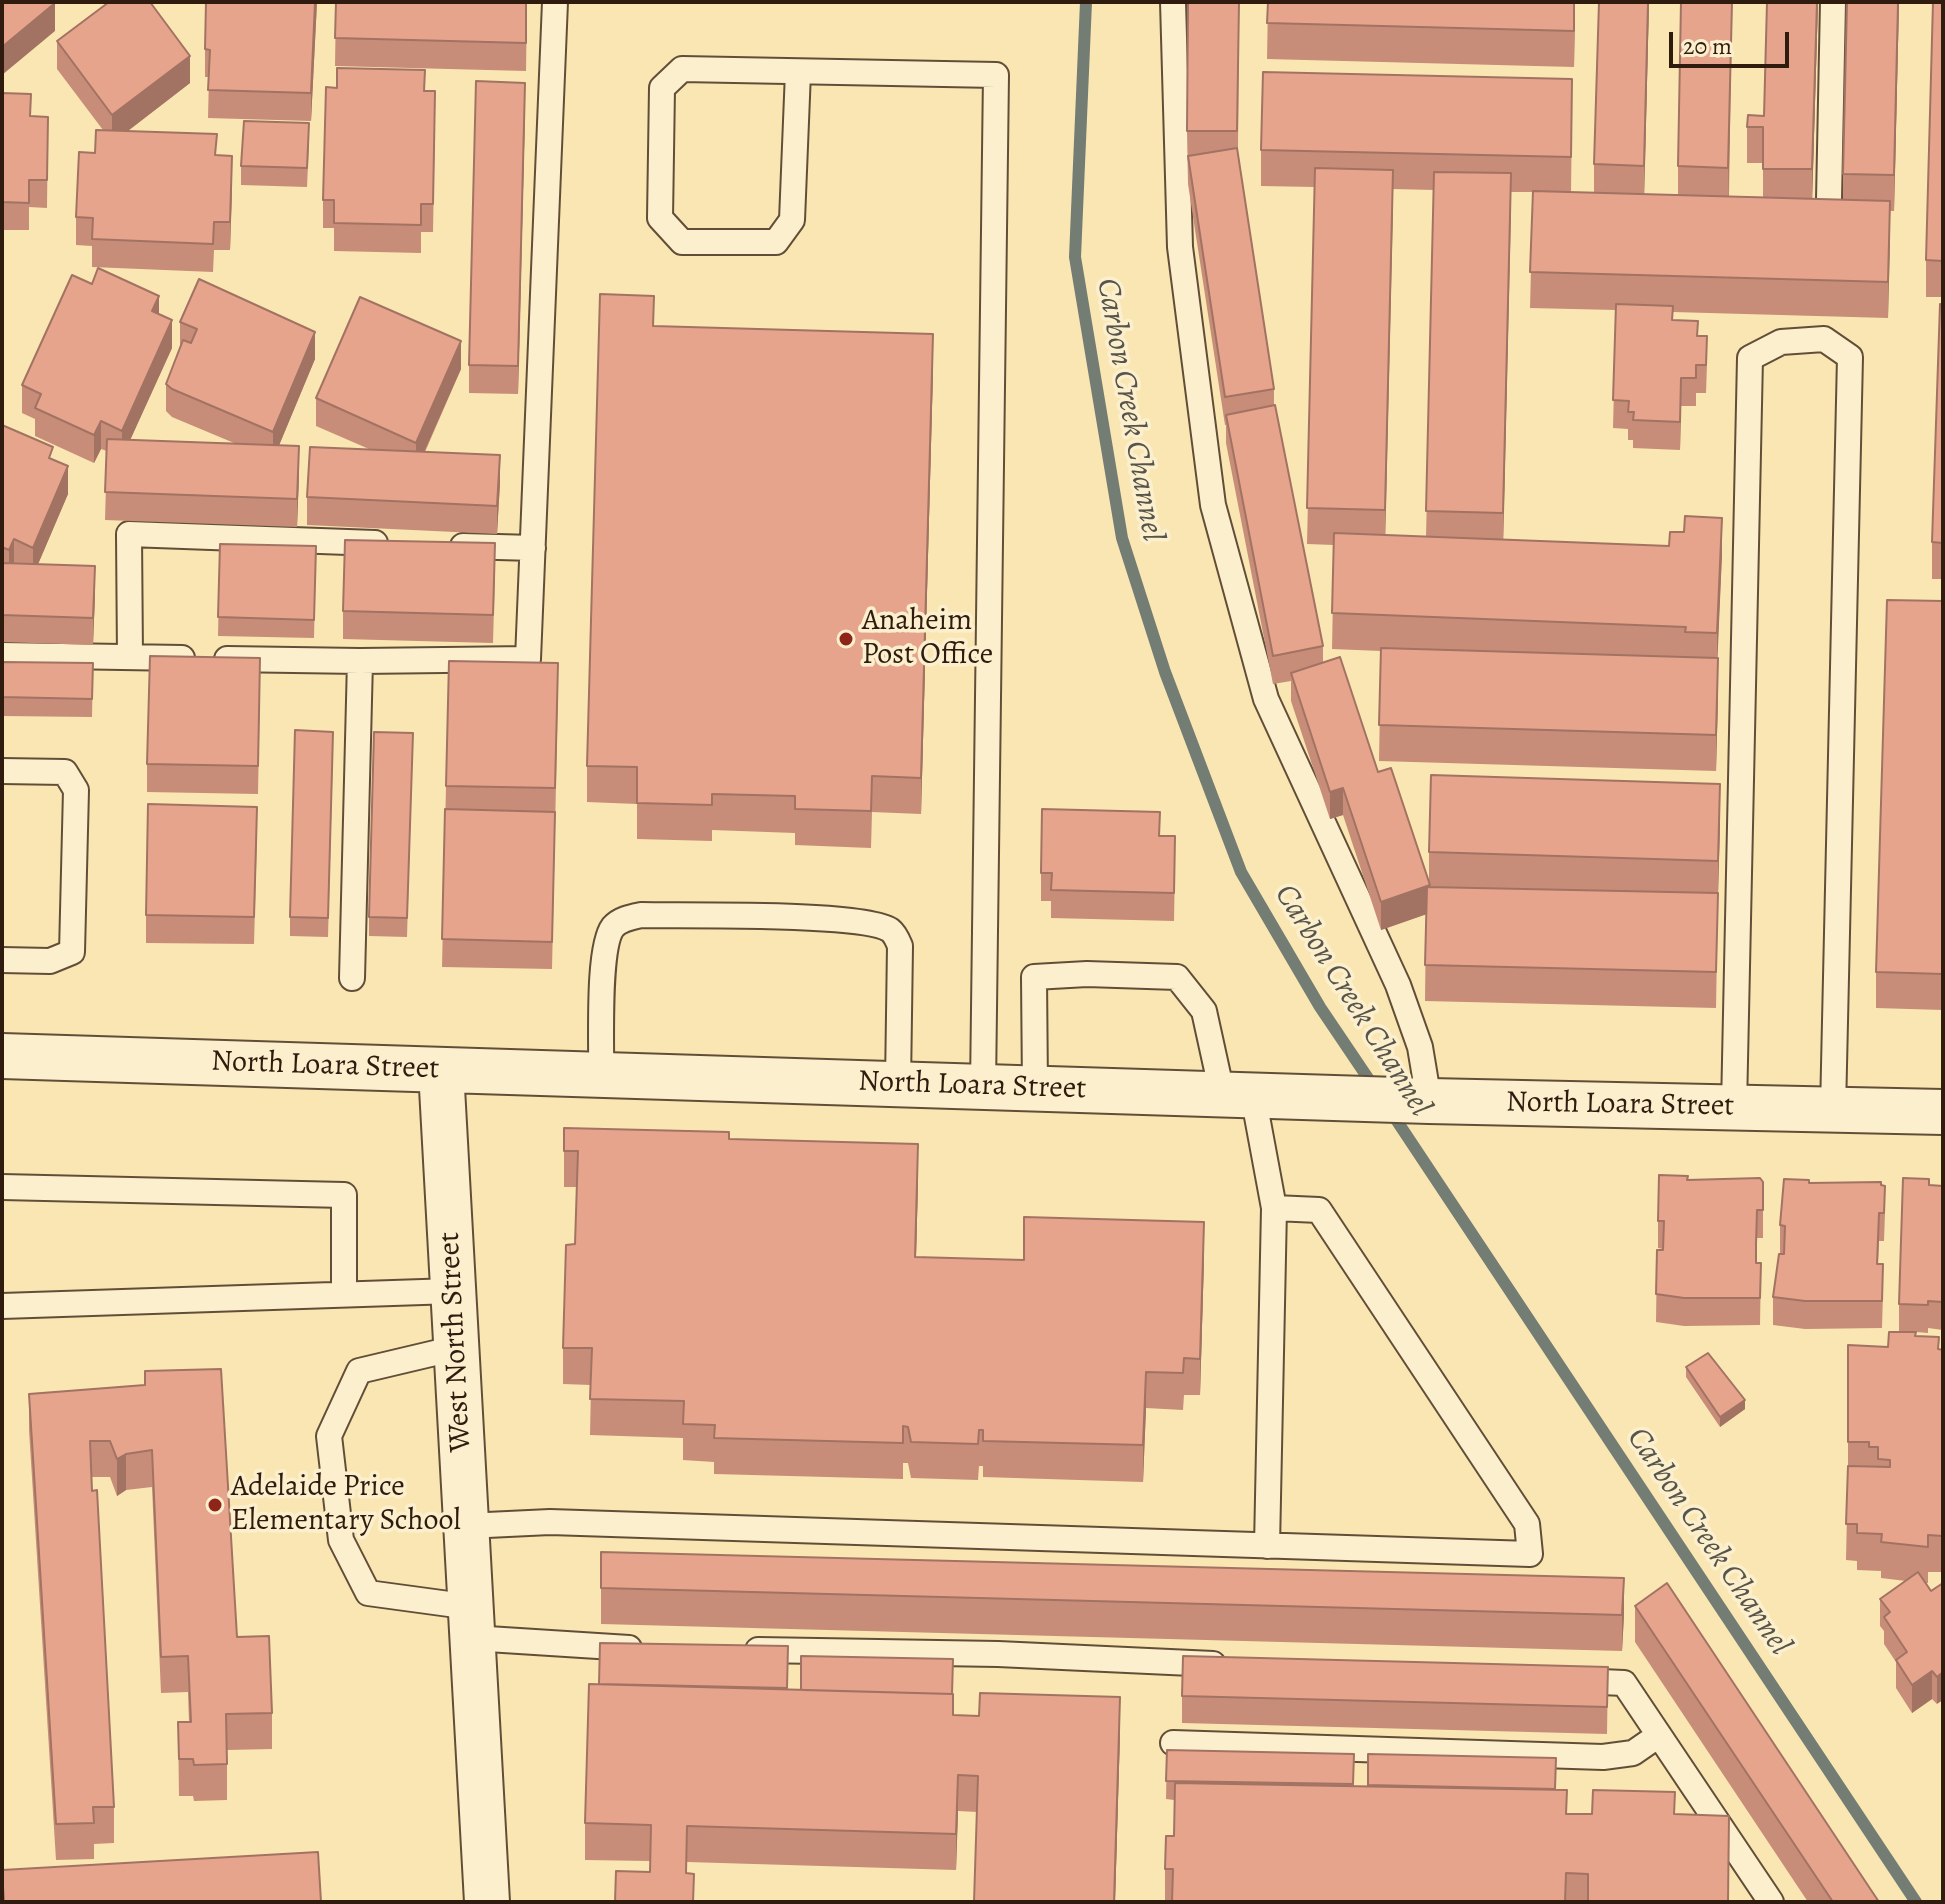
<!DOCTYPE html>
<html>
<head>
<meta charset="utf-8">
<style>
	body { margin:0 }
	#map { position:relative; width:1945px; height:1904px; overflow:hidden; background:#f9e6b2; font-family:Alegreya,serif }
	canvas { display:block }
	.frame { position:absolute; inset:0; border:4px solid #2f1c0f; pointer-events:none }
	.scale { position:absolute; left:1669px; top:32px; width:120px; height:36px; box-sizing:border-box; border:4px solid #2f1c0f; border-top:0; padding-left:10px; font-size:24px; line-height:28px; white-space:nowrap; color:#2f1c0f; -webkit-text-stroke:6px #fbefcd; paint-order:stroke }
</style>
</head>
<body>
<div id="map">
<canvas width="1945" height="1904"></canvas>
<div class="frame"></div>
<div class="scale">20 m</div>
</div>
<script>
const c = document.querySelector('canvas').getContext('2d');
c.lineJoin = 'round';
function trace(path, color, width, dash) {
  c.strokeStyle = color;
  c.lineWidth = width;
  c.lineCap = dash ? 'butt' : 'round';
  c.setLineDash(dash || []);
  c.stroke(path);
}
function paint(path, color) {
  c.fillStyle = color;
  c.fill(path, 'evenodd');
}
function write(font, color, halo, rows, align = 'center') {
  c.font = font + ' Alegreya,serif';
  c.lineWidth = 7;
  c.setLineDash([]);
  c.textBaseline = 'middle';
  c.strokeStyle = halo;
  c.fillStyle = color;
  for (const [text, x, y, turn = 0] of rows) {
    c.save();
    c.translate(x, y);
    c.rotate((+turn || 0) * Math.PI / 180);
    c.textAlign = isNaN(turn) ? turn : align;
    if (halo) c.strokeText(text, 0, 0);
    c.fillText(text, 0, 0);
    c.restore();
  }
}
trace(new Path2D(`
	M1086,2L1075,257L1122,538L1165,672L1241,872L1320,1007L1376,1090
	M1389,1109L1916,1902`), '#737d73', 12);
const service = new Path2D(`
	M1173,2L1180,247L1213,505L1266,699L1398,985L1420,1047L1429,1101
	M798,72L792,220L776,242H682L660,218L662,88L682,69L996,75L983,1086
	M1829,199L1833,2
	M463,546L533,548
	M2,655L182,658
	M130,657L129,534L375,543
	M227,659L360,661
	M2,771L65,772L76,790L72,952L50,961L2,960
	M352,978L360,661L528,659L555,2
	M601,1075C602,1045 597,948 613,927C620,919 631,917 641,915C683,916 864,912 890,930C894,933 898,941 900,946L898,1083
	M1035,1088L1034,977L1087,974L1177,977L1204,1011L1222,1093
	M1734,1107L1750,358L1781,342L1824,339L1850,357L1833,1110
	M2,1187L344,1195V1294
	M2,1306L453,1291
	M456,1348L359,1371L329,1436L341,1540L368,1593L471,1607
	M466,1526L550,1522L1530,1554L1527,1524L1319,1210L1274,1208L1253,1095
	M1267,1546L1274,1208
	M472,1638L629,1648
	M758,1650L998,1654L1213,1664
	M1578,1681L1624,1683L1771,1902
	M1173,1743L1603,1757L1633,1753L1659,1735`);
const tertiary = new Path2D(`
	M2,1056L1429,1101L1943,1112
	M441,1070L487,1902`);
trace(service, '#624e38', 28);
trace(tertiary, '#624e38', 48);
trace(service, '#fbefcd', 24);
trace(tertiary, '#fbefcd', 44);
paint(new Path2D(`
	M108,2H168V3H151L190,83L128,131L217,155L232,184L230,250H214L213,272L92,267V246L76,245V217L95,153L103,130L57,69V41L109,2Z
	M317,2L311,121L208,118L209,77H205V49Z
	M336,2H527L526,71L335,66Z
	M1239,2L1238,152L1274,389V406L1323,646V663L1378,772L1429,882V852L1720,820L1718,893L1716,1008L1425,1001L1426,914L1381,930L1343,815L1330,819L1291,701V681L1273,684L1226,443V425H1225L1188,184L1187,131Z
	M1268,2H1575L1574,67L1267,59Z
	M1649,2L1644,194L1678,195V166L1732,2L1729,196L1763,197V163H1747V127L1764,116L1818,2L1812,199L1843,200V174L1899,2L1894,211H1890L1888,318L1673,312V320L1698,336L1707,364L1706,393H1696V406H1681L1680,450L1633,448V440H1628V429L1613,428L1616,310L1530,308L1533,192H1511L1503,540L1722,554L1717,658L1718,694L1716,771L1379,761L1381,651L1332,649L1334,545L1307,544L1315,187L1261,186V150L1572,115L1571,192H1594V164ZM1393,189L1434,190L1426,537L1385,535Z
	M1943,2V297H1926V260Z
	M425,91L435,119L433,232H421V253L334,251V228H323V200Z
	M2,93L31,116L48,117L47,208L29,207V230H2Z
	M525,111L518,394L469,393V365Z
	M309,142L307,187L241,185V166Z
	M1943,305V579H1932V542Z
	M159,314L172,348L130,440L234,443L172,417L166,411V384L180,348V322L315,359L279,445L299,474L297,527L105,520L107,451L101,449L94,463L35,436V419L22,413V385Z
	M654,326L933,370L921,814L872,812L871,848L795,845V833L712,830V841L637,839V804L587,802V766Z
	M461,369L425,452L500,483L497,534L307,525V497L369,449L316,426V398Z
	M2,425L53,460L68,494L38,564L95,593L93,645L2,642Z
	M220,544L316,546L314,638L218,636Z
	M495,571L493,643L343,639V611Z
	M1943,601V1010L1876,1008V972Z
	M2,662L93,663L92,717L2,716Z
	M260,686L258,794L147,792V764Z
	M558,691L552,969L442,967L446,786Z
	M413,733L407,937L369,936V917Z
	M333,750L328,937L290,936V917Z
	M257,834L254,944L146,943V915Z
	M1160,836L1175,864L1174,921L1051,918V901H1041V873Z
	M564,1128L729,1139L918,1181L916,1257L1024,1260L1204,1258L1200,1395H1184L1183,1410L1146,1408L1143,1482L983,1477V1466H979L978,1480L911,1478L908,1463H903V1479L714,1474V1462L683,1460V1438L590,1435L591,1385L563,1384V1348L575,1244L577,1187H564Z
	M1687,1180L1763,1182V1238H1757L1756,1263H1761L1760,1325L1684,1326L1656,1322L1657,1250H1663V1249L1658,1248V1221Z
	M1809,1183L1885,1213L1884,1241H1879L1878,1264L1883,1292L1882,1328L1805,1329L1773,1325V1297L1784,1254L1780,1253V1225Z
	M1929,1185L1943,1186V1330L1928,1328V1333L1916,1332V1336L1939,1349L1943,1350V1572H1928V1583H1926L1931,1591L1943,1583L1937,1704L1932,1699L1912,1713L1896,1688V1662L1884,1644V1631L1880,1626V1599L1906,1581L1881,1578V1571L1857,1570V1561L1846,1560L1848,1466V1345L1888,1347L1899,1332V1304Z
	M1686,1367L1745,1409L1720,1427L1686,1377Z
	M145,1385L237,1637L272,1713V1749L227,1750V1800L194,1801L193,1796H179L178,1722H189L188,1692L161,1693L152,1487L126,1490L117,1496L110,1477H91L114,1807V1843L94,1844V1859L56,1860L29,1430V1394Z
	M601,1552L1624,1615L1622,1651L601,1624Z
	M1635,1606L1879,1902H1808L1635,1642Z
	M1608,1667L1607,1734L1182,1723V1696Z
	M788,1689L952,1694L953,1715L1120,1734L1115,1902H974L977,1812L958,1811L956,1870L687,1862V1873L694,1902L650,1872V1861L585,1860V1823Z
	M1167,1750L1354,1754V1786L1555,1790L1567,1814L1675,1815L1729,1852L1728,1902H1165V1869L1174,1836V1800L1166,1799Z`), '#c78d79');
paint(new Path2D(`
	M315,2H317L311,121V93Z
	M1574,2H1575L1574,67Z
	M1648,2H1649L1644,202V166Z
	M1732,2L1728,204V168Z
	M1817,2H1818L1812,205V169Z
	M1898,2H1899L1894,211V175Z
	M55,3V31L2,75V47Z
	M190,56V83L112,143V115Z
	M525,83V111L518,394V366Z
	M232,156V184L230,250V222Z
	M1393,170V206L1385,546V510Z
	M1511,173V209L1503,549V513Z
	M1890,201V237L1888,318V282Z
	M159,296V324L152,311Z
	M172,320V348L122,458V431Z
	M315,332V359L273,460V432Z
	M933,334V370L921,814V778Z
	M461,341V369L416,470V443Z
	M1681,378V406L1680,450V422Z
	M101,421V449L94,463V435Z
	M299,446V474L297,527V499Z
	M500,455V483L497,534V506Z
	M68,466V494L33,576V548Z
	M1722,518V554L1717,670V633Z
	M14,539V567L9,578V550Z
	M95,566V593L93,645V618Z
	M1718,658V694L1716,771V735Z
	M1720,784V820L1718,897V861Z
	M1343,788V815L1330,819V792Z
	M1430,885V913L1381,930V902Z
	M918,1144V1181L915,1293V1257Z
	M1204,1222V1258L1200,1395V1359Z
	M1146,1372V1408L1143,1482V1445Z
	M1745,1400V1409L1720,1427V1417Z
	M126,1454V1490L117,1496V1459Z
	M1624,1578V1615L1622,1651V1615Z
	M1932,1671V1699L1912,1713V1685Z
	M1943,1672V1700L1937,1704V1677Z
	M1120,1697V1734L1115,1902H1114Z
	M958,1775V1811L956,1870V1834Z`), '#a27363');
const building = new Path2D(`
	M2,2H55V3L2,47Z
	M109,2H150L190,56L112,115L57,41Z
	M206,2H315L311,93L208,90L210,50L205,49Z
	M336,2H526V43L335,38Z
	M1188,2H1239L1237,131H1187Z
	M1268,2H1574V31L1267,23Z
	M1599,2H1648L1644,166L1594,164Z
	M1681,2H1732L1728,168L1678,166Z
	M1767,2H1817L1812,169H1763V127H1747L1748,115L1764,116Z
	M1847,2H1898L1894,175L1843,174Z
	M1933,2H1943V261L1926,260Z
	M337,68L425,70L424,91H435L433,204H421V225L334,223V200H323L326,87L337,88Z
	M1263,72L1572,79L1571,157L1261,150Z
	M476,81L525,83L518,366L469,365Z
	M2,93L31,94L30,116L48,117L47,180H29V203L2,202Z
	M244,121L309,123L307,168L241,166Z
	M96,130L217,134L215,155L232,156L230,222H214L213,244L92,239L93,218L76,217L79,152L95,153Z
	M1237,148L1274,389L1225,397L1188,156Z
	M1315,168L1393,170L1385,510L1307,508Z
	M1434,172L1511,173L1503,513L1426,511Z
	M1533,191L1890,201L1888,282L1530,272Z
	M98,268L159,296L152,311L172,320L122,431L101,421L94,435L35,408L41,394L22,385L72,275L92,284Z
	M199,279L315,332L273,432L172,389L166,384L183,340L191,343L197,329L180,322Z
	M600,294L654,296L653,326L933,334L921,778L872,776L871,811L795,809V796L712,794V805L637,803V767L587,766Z
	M360,297L461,341L416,443L316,398Z
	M1616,304L1673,306L1672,320L1698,321L1697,336H1707L1706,365H1696V378H1681L1680,422L1633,420L1634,412H1628L1629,401L1613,400Z
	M1940,304L1943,305V543L1932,542Z
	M1275,405L1323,646L1273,656L1226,415Z
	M2,425L53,447L49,458L68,466L33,548L14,539L9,550L2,547Z
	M107,439L299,446L297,499L105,492Z
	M310,447L500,455L497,506L307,497Z
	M1685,516L1722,518L1717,633L1685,632L1686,627L1332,613L1334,533L1669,546L1670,532H1684Z
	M345,540L495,543L493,615L343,611Z
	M220,544L316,546L314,620L218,617Z
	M2,563L95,566L93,618L2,615Z
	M1887,600L1943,601V974L1876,972Z
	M1381,648L1718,658L1716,735L1379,725Z
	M150,656L260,658L258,766L147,764Z
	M1340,657L1378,772L1391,768L1430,885L1381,902L1343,788L1330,792L1291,673Z
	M449,661L558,663L555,788L446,786Z
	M2,662L93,663L92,699L2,697Z
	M295,730L333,732L328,918L290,917Z
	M374,732L413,733L407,918L369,917Z
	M1431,775L1720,784L1718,861L1429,852Z
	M148,804L257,807L254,917L146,915Z
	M445,809L555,812L552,942L442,939Z
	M1042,809L1160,812L1159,836H1175L1174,893L1051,890L1052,873H1041Z
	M1427,887L1718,893L1716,972L1425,965Z
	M564,1128L729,1132V1139L918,1144L915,1257L1024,1260V1217L1204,1222L1200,1359L1184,1358L1183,1373L1146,1372L1143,1445L983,1441V1430H979L978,1444L911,1442L908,1427L903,1426V1443L714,1438L715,1425L683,1424L684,1401L590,1399L592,1348H563L566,1245L575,1244L578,1151H564Z
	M1659,1175L1688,1176L1687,1180L1760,1178L1763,1182V1210H1757L1756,1244V1263H1761L1760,1298H1684L1656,1294L1657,1250H1663L1664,1221H1658Z
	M1903,1178L1929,1179V1185L1943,1186V1302L1928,1301V1305L1899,1304Z
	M1784,1179L1809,1180V1183L1881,1182V1185L1885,1186L1884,1213H1879L1877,1264H1883L1882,1301H1805L1773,1297L1779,1254H1784L1785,1226L1780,1225Z
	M1889,1332H1916L1915,1336L1939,1337L1938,1349L1943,1350V1536L1928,1535V1547L1881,1542L1882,1534L1857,1533V1524H1846L1848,1466L1890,1467V1460L1878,1459V1447H1869V1442H1848V1345L1888,1347Z
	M1708,1353L1745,1400L1720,1417L1686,1367Z
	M221,1369L237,1637L269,1636L272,1713L226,1714L227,1764L194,1765L193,1759H179L178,1722H191L188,1656L161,1657L152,1450L126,1454L117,1459L110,1441H90L92,1491L97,1490L114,1807H93L94,1823L56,1824L29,1394L145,1385V1371Z
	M601,1552L1624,1578L1622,1615L601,1588Z
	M1918,1572L1931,1591L1943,1583V1672L1937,1677L1932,1671L1912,1685L1896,1660L1907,1652L1884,1617L1890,1612L1880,1599Z
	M1667,1583L1879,1902H1833L1635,1606Z
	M600,1643L788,1646L787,1688L599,1684Z
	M801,1656L953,1659L952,1694L801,1690Z
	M1183,1656L1608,1667L1607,1707L1182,1696Z
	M589,1684L953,1694V1715L979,1716L980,1693L1120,1697L1114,1902H974L978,1776L958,1775L956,1834L687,1826L686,1873L694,1874L693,1902H615L616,1871L650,1872L651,1825L585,1823Z
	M1167,1750L1354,1754L1353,1784L1166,1781Z
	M1368,1754L1556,1758L1555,1789L1368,1785Z
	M1175,1783L1567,1790L1566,1814H1592L1593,1790L1675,1792L1674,1814L1729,1816L1728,1902H1588V1874L1566,1873L1565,1902H1172L1173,1869H1165L1166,1836H1174Z
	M318,1852L321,1902H4L2,1870Z`);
paint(building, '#e7a48d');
trace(building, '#a27363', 2);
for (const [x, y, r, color] of [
	[846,639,8,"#8f2418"],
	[215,1505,8,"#8f2418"]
]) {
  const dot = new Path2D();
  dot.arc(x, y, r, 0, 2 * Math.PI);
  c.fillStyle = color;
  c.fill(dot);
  trace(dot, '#fbefcd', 3);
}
write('30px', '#2f1c0f', '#fbefcd', [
	["Anaheim",862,622],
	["Post Office",862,656],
	["Adelaide Price",231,1488],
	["Elementary School",231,1522]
], 'left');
write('30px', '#2f1c0f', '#fbefcd', [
	["North Loara Street",325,1066,2],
	["North Loara Street",972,1086,2],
	["North Loara Street",1620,1105,1],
	["West North Street",456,1342,-93]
]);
write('italic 32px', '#575449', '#fbefcd', [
	["Carbon Creek Channel",1129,410,80],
	["Carbon Creek Channel",1352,1001,58],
	["Carbon Creek Channel",1708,1542,56]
]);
</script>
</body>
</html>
